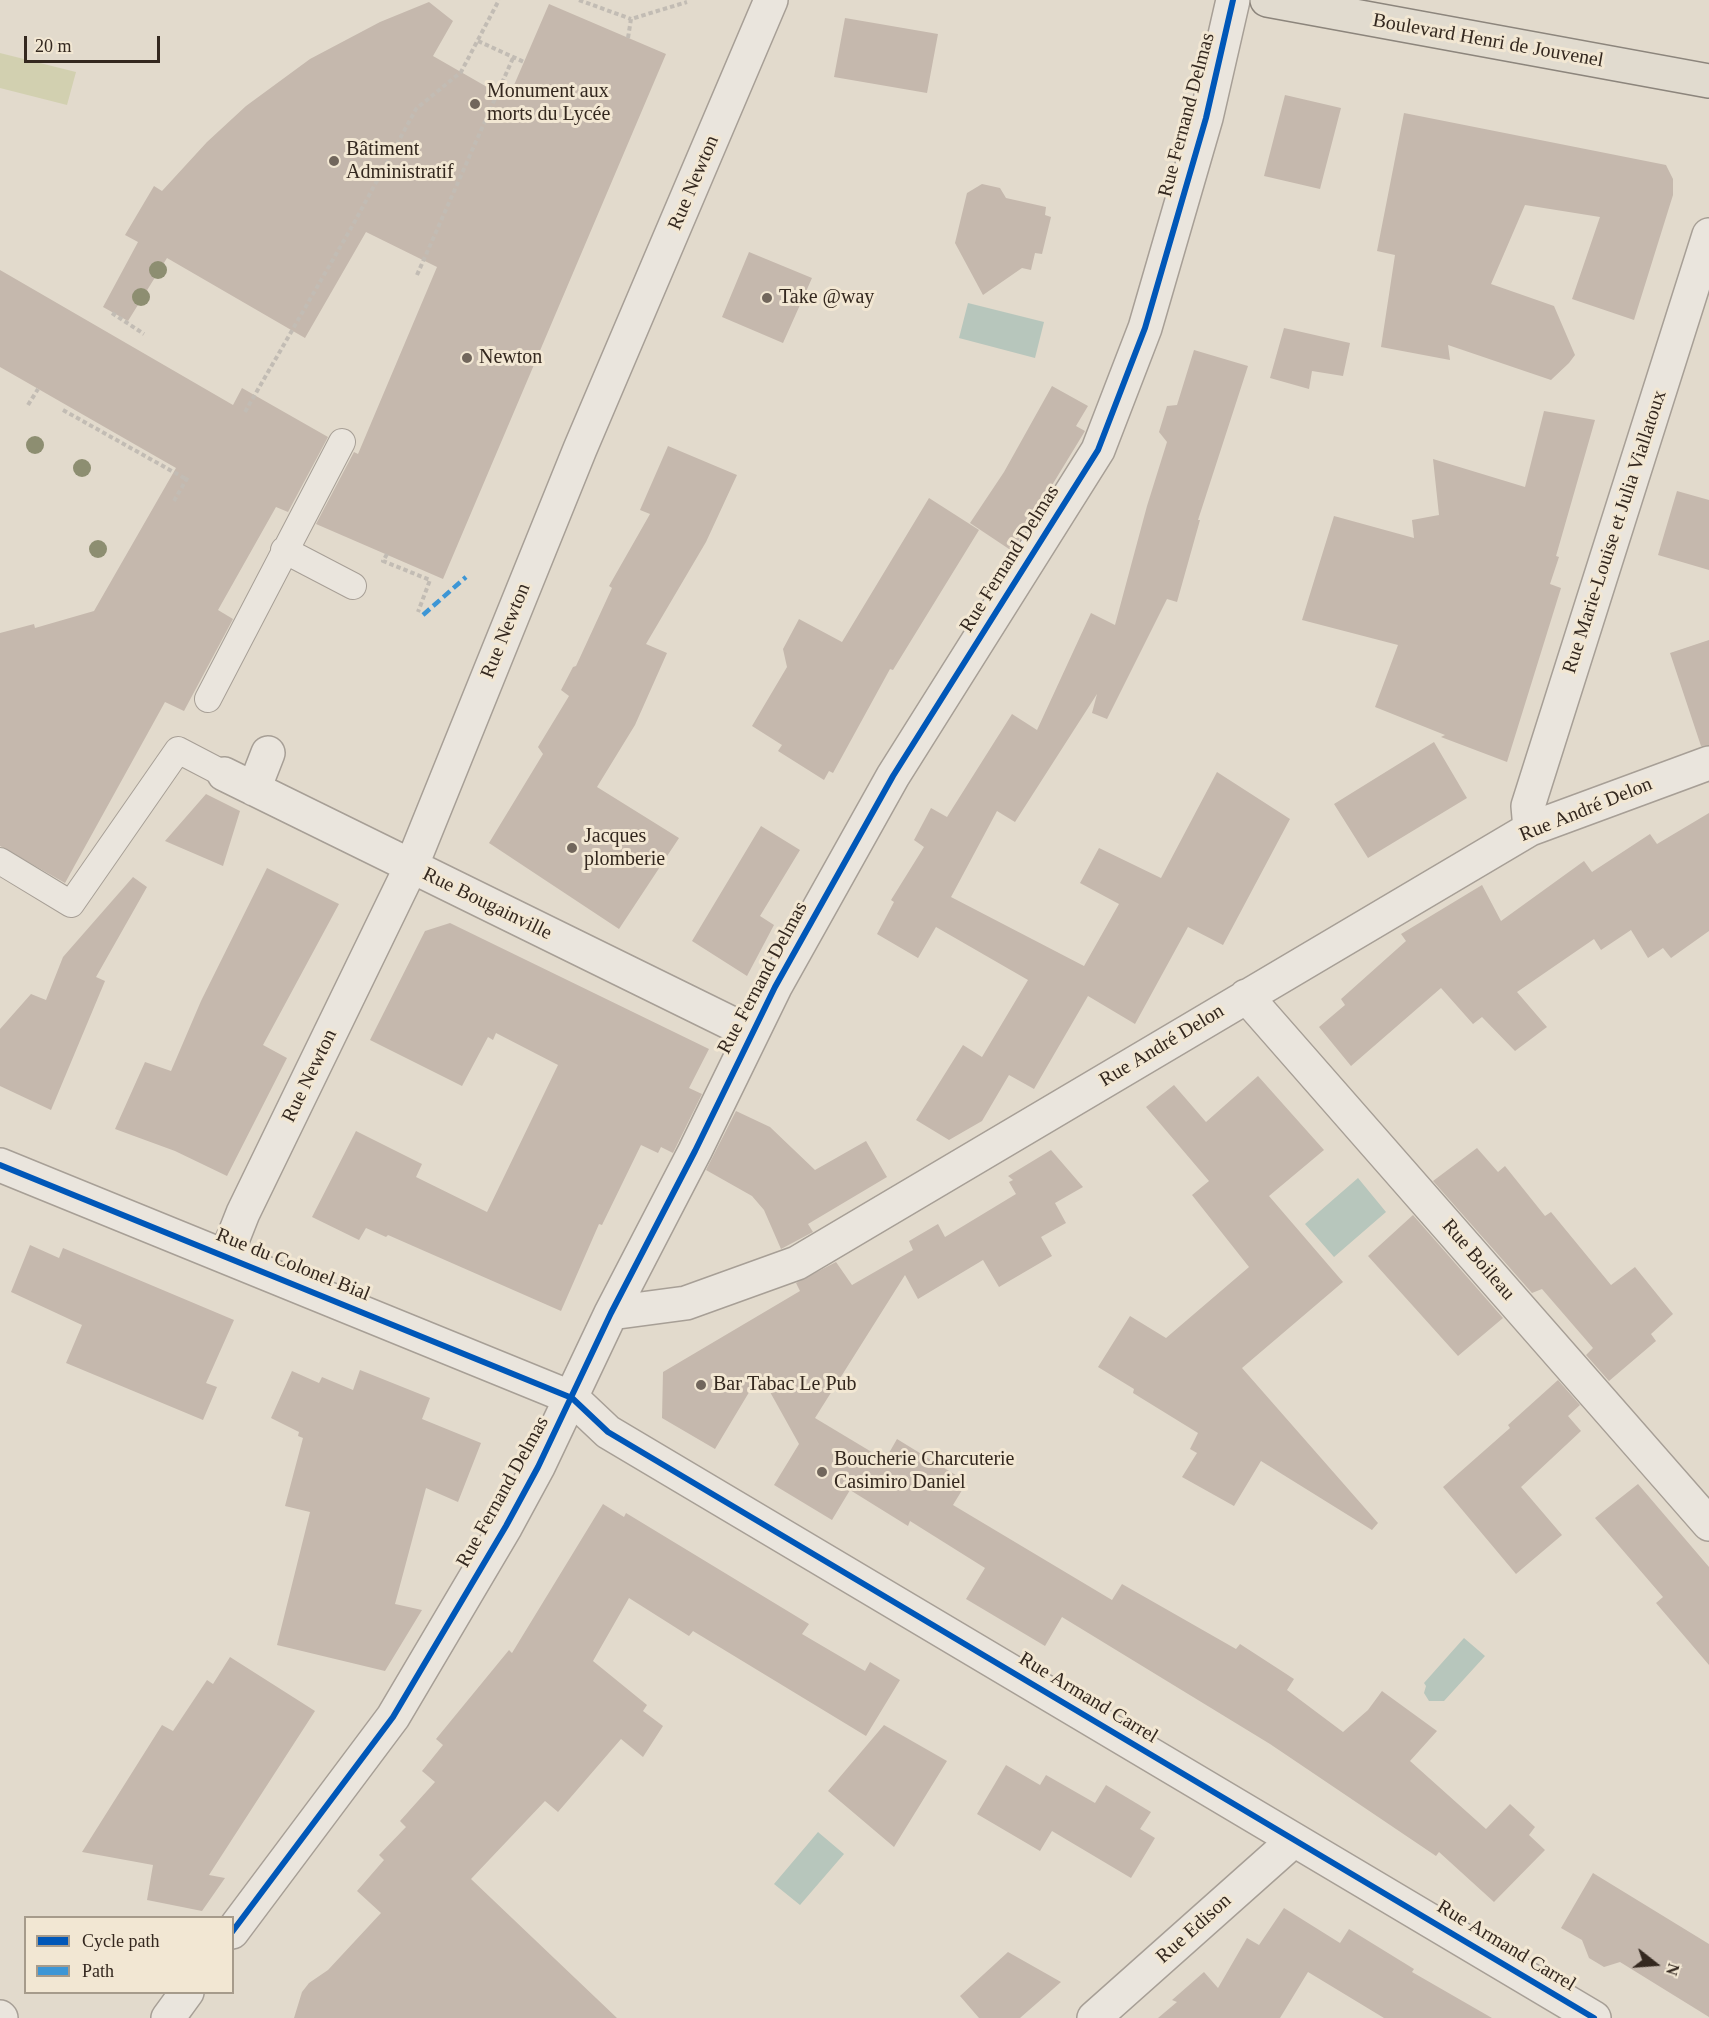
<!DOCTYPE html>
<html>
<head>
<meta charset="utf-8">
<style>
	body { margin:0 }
	#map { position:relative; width:1709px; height:2018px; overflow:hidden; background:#e2dacc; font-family:Georgia,serif }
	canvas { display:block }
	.legend { position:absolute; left:24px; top:1916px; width:210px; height:78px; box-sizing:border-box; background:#f2e7d3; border:2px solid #a69b8b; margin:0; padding:8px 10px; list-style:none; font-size:18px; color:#34281f }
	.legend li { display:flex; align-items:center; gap:12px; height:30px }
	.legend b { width:30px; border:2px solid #a69b8b }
	.north { position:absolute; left:1625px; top:1934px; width:60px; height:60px; -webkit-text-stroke:4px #f2e7d3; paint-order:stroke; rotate:107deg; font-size:16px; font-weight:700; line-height:24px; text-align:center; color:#34281f }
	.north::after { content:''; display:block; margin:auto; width:21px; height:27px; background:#34281f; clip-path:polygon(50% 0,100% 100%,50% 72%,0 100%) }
	.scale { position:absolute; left:24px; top:36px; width:136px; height:27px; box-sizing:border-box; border:3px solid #34281f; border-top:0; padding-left:8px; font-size:18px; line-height:21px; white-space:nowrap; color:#34281f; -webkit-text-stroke:4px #f2e7d3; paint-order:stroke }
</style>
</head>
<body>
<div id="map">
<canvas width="1709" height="2018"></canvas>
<ul class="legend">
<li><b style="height:8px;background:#0057b8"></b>Cycle path</li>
<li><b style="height:8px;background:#3d96d5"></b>Path</li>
</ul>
<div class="north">N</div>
<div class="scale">20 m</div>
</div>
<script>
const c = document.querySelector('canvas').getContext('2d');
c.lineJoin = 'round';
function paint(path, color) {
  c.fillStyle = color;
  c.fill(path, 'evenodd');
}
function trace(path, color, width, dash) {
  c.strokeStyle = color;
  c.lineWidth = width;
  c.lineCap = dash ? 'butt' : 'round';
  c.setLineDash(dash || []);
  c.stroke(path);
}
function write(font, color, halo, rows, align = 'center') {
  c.font = font + ' Georgia,serif';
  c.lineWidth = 6;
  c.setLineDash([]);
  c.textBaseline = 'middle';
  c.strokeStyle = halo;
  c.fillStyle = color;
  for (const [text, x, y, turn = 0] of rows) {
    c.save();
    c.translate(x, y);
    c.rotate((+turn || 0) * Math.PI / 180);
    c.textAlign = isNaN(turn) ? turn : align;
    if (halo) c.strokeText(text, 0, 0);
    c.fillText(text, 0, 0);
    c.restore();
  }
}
paint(new Path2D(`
	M0,53L76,72L67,105L0,88Z`), '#d2d0b0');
paint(new Path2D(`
	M968,303L1044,322L1035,358L959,338Z
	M1358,1178L1386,1212L1334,1257L1305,1224Z
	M1464,1638L1485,1656L1444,1701H1429L1424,1693L1426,1686L1424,1683Z
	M818,1832L844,1854L800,1905L774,1884Z`), '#b7c6bc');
paint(new Path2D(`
	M429,2L453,21L433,56L508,99L549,4L666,54L443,579L316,524L354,452L358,454L437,267L366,232L305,338L167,258L128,321L103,307L138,242L125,235L154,186L162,191L207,142L246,106L310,59L380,22Z
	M845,18L938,34L927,93L834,77Z
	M1285,95L1341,108L1320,189L1264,176Z
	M1404,113L1666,165L1673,179V195L1634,320L1572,299L1600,217L1525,205L1491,284L1554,306L1575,355L1569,363L1551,380L1448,345L1450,360L1381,347L1395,255L1377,251Z
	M982,184L1000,188L1006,198L1046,207L1045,215L1051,217L1042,254L1035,253L1031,270L1022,268L983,295L955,243L967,193Z
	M749,252L812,278L783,343L722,317Z
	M0,270L233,405L242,388L328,437L288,512L276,507L218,610L233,619L184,711L165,702L65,883L0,846V633L34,624L35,628L94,611L176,468L0,367Z
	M1284,328L1350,343L1343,376L1312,371L1309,389L1270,378Z
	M1194,350L1248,366L1198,520H1200L1177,602L1167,599L1107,719L1092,713L1097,694L1015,822L997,811L951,897L1084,966L1119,904L1080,883L1099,848L1161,878L1217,772L1290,819L1223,945L1188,927L1135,1024L1088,996L1034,1089L1009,1075L982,1121L949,1140L916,1120L963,1045L982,1057L1028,980L936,927L918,958L877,934L894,902L891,900L924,847L914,840L931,808L947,817L1012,714L1037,730L1091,613L1115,625L1147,506L1167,442L1159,432L1167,406L1177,405Z
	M1052,386L1088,406L1076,426L1085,431L1012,551L970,523L1004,472Z
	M1544,411L1595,420L1556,556L1559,557L1550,584L1561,588L1507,762L1441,737L1445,735L1375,707L1398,645L1302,620L1334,516L1414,538L1412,520L1439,515L1433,459L1525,487Z
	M668,446L737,475L706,542L646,644L667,653L635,725L597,787L679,838L619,929L489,843L543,754L538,747L569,696L561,690L573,667L576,666L612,588L609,586L650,514L640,510Z
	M1677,491L1709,500V570L1658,555Z
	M929,498L979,530L893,670L890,669L833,773L829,771L824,780L778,751L782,745L752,726L787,667L783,649L799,619L842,642Z
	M1709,640V745L1701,746L1670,653Z
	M1434,742L1467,798L1368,858L1334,804Z
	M206,794L240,811L223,866L165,841Z
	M1709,813V931L1671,958L1663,948L1648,958L1631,930L1601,950L1594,939L1517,992L1547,1027L1515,1051L1482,1017L1473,1024L1441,988L1351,1066L1319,1027L1345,1005L1341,999L1406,941L1401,934L1482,885L1501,921L1584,861L1592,872L1650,834L1657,844Z
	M761,826L800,850L760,916L774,925L747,976L692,941Z
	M267,868L339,904L263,1045L287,1058L227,1176L175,1151L115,1129L145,1062L171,1071L201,1001Z
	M133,877L147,887L96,977L105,981L51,1110L0,1086V1029L31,994L46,1000L63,957Z
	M450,923L709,1049L689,1088L702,1094L673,1153L661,1147L658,1153L641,1145L602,1225L599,1224L561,1311L388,1235L386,1237L366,1228L359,1240L312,1217L356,1131L422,1164L416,1177L487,1212L558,1065L496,1033L493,1040L488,1037L462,1086L370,1040L425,931Z
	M1258,1076L1324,1150L1269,1196L1343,1282L1242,1368L1378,1523L1372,1530L1261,1461L1234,1506L1182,1477L1197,1453L1190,1449L1198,1433L1133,1393L1134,1389L1098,1367L1130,1316L1166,1338L1249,1267L1192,1195L1209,1181L1146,1107L1174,1085L1206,1122Z
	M736,1111L770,1127L815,1170L866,1141L887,1177L808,1224L813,1232L781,1249L764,1210L752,1196L706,1170Z
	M1477,1148L1498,1172L1505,1166L1545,1216L1551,1212L1611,1285L1635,1267L1673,1314L1651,1334L1656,1341L1609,1381L1586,1355L1593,1348L1542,1289L1532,1293L1433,1181Z
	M1051,1150L1083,1187L1055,1203L1066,1223L1041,1237L1052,1256L999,1287L983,1260L918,1299L905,1275L815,1418L885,1460L897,1439L967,1482L953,1505L1112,1600L1122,1584L1236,1649L1240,1644L1294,1679L1287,1690L1343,1732L1368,1710L1382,1691L1437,1731L1410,1761L1486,1829L1510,1804L1535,1827L1529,1835L1545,1850L1494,1902L1439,1852L1436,1856L1270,1744L1062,1617L1045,1646L966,1599L985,1568L910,1521L908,1526L850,1490L832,1520L774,1485L799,1444L760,1374L715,1449L662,1418L663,1372L800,1291L796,1283L836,1262L852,1285L913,1250L909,1241L938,1224L945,1237L1016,1194L1009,1182L1013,1180L1008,1176Z
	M1413,1215L1503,1318L1458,1356L1368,1256Z
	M30,1245L59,1258L63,1248L234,1320L206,1383L217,1387L203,1420L66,1363L82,1325L11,1292Z
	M360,1370L430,1398L422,1419L481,1443L458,1502L426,1488L395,1604L422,1610L385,1671L277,1645L310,1512L285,1506L303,1438L298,1436L299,1432L271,1418L292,1371L319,1383L322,1377L353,1390Z
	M1558,1380L1580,1405L1568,1416L1581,1431L1521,1487L1562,1535L1516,1574L1443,1487L1510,1428L1508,1425Z
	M1638,1484L1709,1567V1665L1656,1603L1663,1597L1595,1518Z
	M603,1504L624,1517L626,1513L809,1624L802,1634L865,1671L870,1662L900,1680L866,1736L693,1631L689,1636L629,1598L593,1661L647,1705L643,1711L663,1726L643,1757L621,1739L558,1812L545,1801L471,1879L617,2018H294L302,1992L309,1983L328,1970L381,1913L357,1891L384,1860L379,1855L406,1827L400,1821L435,1782L422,1771L443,1745L436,1739L509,1650L512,1653Z
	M230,1657L315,1711L209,1875L225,1878L202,1911L147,1900L153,1865L82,1852L162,1725L173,1731L207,1680L213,1684Z
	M884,1725L947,1761L894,1847L828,1791Z
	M1006,1765L1040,1785L1046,1775L1095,1803L1106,1785L1151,1812L1140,1829L1155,1838L1131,1878L1052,1831L1040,1851L977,1814Z
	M1593,1873L1709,1944V2017L1620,1962L1604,1967L1589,1958L1582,1940L1561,1928Z
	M1284,1908L1340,1943L1349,1929L1414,1969L1412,1972L1492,2018H1384L1308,1972L1280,2018H1158L1177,2002L1172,2000L1204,1972L1218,1988L1247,1938L1259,1945Z
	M1008,1952L1061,1982L1020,2018H979L960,1996Z`), '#c5b8ad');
const service = new Path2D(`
	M284,550L353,586
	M208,699L342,442
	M0,861L71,904L178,750L224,774`);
const minor = new Path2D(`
	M224,774L751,1033
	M254,789L268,753
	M1530,829L1528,806L1709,235
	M1246,996L1709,1524
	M0,1165L572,1398L608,1432L1594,2018
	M226,1256L243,1213L411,867L580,449L771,0
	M611,1313L686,1303L797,1263L1530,829L1709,763
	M232,1932L393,1717L506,1526L538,1467L611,1313L695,1151L775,987L893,776L1098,450L1145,328L1206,118L1233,0
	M0,2017L1,2018
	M168,2018L187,1992
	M1094,2018L1294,1840`);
const primary = new Path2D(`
	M1267,0L1709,81`);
trace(service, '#a79f96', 28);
trace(minor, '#a79f96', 36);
trace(primary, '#8c857c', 36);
trace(new Path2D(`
	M579,0L631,19
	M628,38L631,19L687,2
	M478,41L524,62
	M417,275L513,58
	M112,313L144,334
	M28,405L38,389
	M63,410L186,479
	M245,412L354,223L416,109L461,72L499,0
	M174,501L189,475
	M387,554L383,561L430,580L418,612`), '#c2bcb4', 4, [4.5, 3]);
trace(service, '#eae5dd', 26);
trace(minor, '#eae5dd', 33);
trace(primary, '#e1dbcf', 33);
trace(new Path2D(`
	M423,615L466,577`), '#3d96d5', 4.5, [9, 4.5]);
trace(new Path2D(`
	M0,1165L572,1398L608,1432L1594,2018
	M232,1932L393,1717L506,1526L538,1467L611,1313L695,1151L775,987L893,776L1098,450L1145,328L1206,118L1233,0`), '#0057b8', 6);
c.fillStyle = '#8d8e71';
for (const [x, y] of [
	[158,270],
	[141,297],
	[35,445],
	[82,468],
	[98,549]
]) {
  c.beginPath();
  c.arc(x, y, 9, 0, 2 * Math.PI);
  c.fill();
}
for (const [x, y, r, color] of [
	[475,104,6,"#71665c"],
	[334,161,6,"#71665c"],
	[767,298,6,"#71665c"],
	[467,358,6,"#71665c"],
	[572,848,6,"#71665c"],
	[701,1385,6,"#71665c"],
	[822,1472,6,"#71665c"]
]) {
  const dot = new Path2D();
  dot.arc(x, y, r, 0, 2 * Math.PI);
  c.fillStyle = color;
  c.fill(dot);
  trace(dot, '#f2e7d3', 2);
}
write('20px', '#34281f', '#f2e7d3', [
	["Boulevard Henri de Jouvenel",1488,41,10],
	["Rue Fernand Delmas",1187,115,-75],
	["Rue Newton",694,183,-67],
	["Rue Marie-Louise et Julia Viallatoux",1615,532,-72],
	["Rue Fernand Delmas",1010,559,-58],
	["Rue Newton",506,631,-68],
	["Rue André Delon",1586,810,-22],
	["Rue Bougainville",487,904,26],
	["Rue Fernand Delmas",763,978,-62],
	["Rue André Delon",1162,1046,-31],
	["Rue Newton",310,1076,-64],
	["Rue Boileau",1478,1260,49],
	["Rue du Colonel Bial",293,1265,22],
	["Rue Fernand Delmas",503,1492,-61],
	["Rue Armand Carrel",1088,1698,31],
	["Rue Edison",1194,1929,-42],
	["Rue Armand Carrel",1506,1946,31]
]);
write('20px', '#34281f', '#f2e7d3', [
	["Monument aux",487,92],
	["morts du Lycée",487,115],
	["Bâtiment",346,150],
	["Administratif",346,173],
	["Take @way",779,298],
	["Newton",479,358],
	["Jacques",584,837],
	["plomberie",584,860],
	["Bar Tabac Le Pub",713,1385],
	["Boucherie Charcuterie",834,1460],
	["Casimiro Daniel",834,1483]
], 'left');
</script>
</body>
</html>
